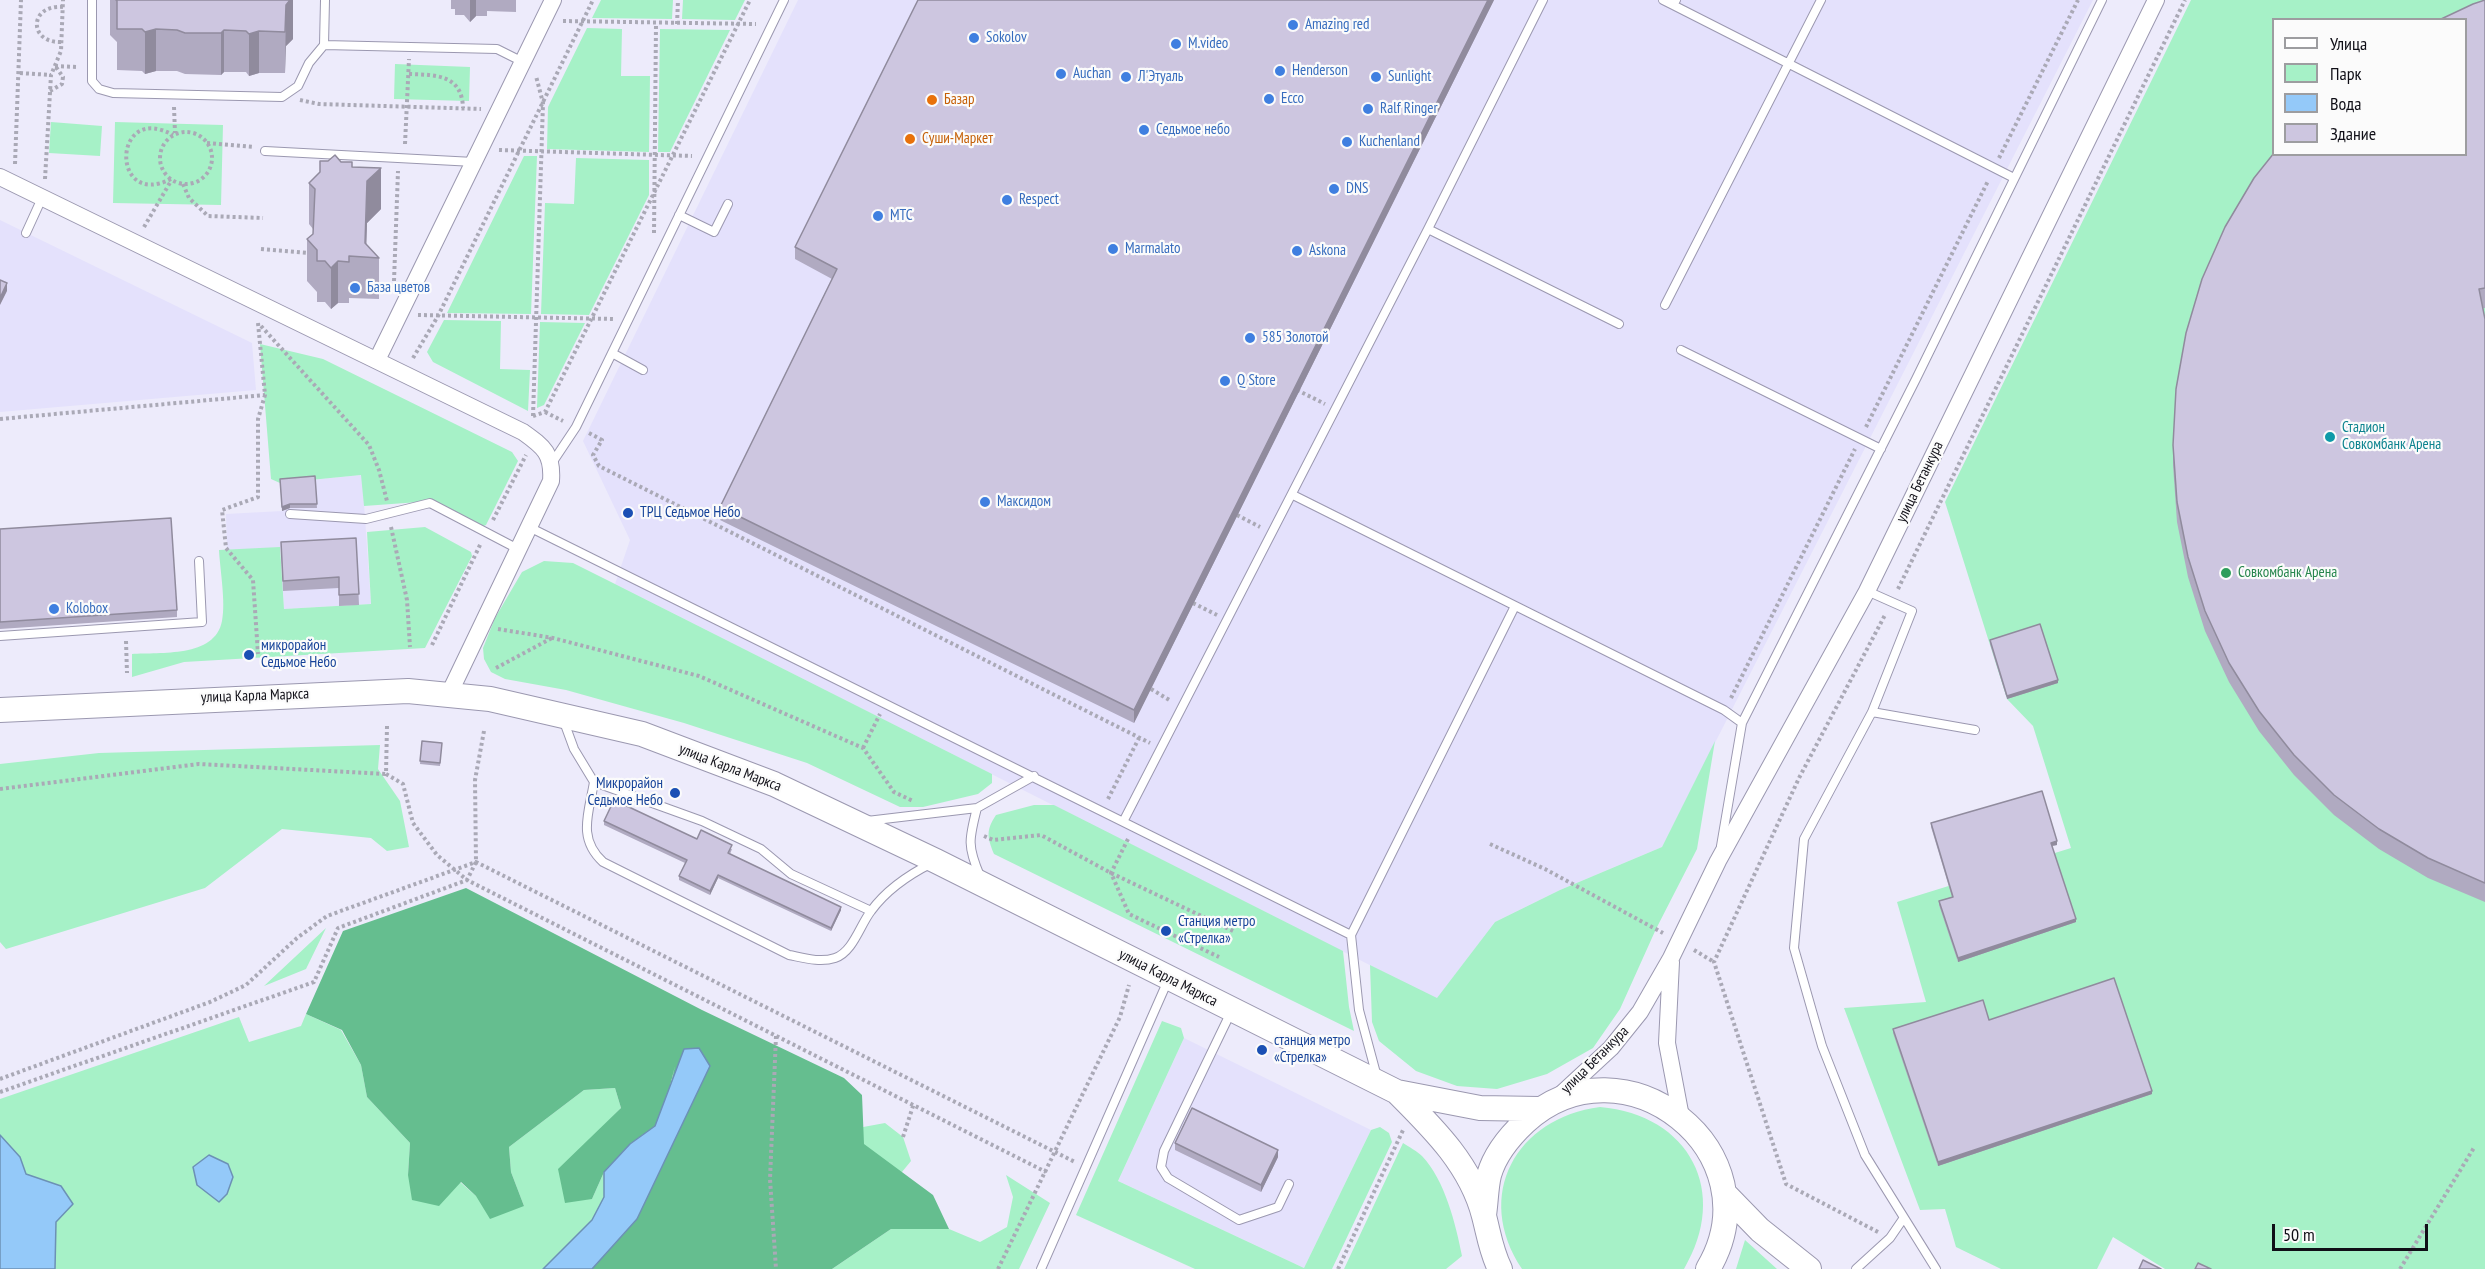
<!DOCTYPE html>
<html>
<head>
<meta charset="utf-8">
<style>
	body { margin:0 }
	#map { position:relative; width:2485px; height:1269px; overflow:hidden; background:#edebfb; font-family:"PT Sans Narrow",sans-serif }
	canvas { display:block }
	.legend { position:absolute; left:2272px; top:18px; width:195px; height:138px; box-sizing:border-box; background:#fbfbfb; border:2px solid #9d9da0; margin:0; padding:8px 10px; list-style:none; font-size:18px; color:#100f17 }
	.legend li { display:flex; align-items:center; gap:12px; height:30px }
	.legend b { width:30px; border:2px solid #9d9da0 }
	.scale { position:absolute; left:2272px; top:1224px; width:156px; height:27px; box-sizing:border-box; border:3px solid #100f17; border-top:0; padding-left:8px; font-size:18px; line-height:21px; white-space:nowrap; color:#100f17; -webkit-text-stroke:4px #fbfbfb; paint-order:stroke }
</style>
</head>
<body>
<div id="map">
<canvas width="2485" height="1269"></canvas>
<ul class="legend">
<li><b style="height:8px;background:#fff"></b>Улица</li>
<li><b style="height:16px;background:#a6f1c7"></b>Парк</li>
<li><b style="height:16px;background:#94c9f9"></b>Вода</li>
<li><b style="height:16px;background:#cdc6e0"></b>Здание</li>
</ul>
<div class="scale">50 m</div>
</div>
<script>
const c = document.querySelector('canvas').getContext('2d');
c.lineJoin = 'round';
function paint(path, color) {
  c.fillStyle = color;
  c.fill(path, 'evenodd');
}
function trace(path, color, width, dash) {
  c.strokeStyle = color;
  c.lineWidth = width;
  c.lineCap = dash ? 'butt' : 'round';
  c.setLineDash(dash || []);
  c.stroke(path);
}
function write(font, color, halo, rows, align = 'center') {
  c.font = font + ' "PT Sans Narrow",sans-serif';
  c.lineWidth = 4.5;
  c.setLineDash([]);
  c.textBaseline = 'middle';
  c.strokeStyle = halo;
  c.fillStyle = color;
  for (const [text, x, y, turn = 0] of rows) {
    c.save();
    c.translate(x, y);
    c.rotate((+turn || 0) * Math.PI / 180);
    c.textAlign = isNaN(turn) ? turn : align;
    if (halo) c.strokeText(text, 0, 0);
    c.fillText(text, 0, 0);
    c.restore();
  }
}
paint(new Path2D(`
	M798,0H2093L1662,847L1560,890L1495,922L1437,999L615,584L630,540L583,441Z
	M0,220L252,343L256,390L0,412Z
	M362,475L371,604L284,609L280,548L227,550L226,514L282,511L280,483Z
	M1184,1038L1371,1130L1304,1268L1118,1181Z`), '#e4e1fc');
paint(new Path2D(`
	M601,0H673L672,19L592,18Z
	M683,0H745L735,20L682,19Z
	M2191,0H2485V1269H2165L2113,1237L2097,1269H2001L1956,1247L1945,1209L1920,1210L1844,1008L1926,1002L1897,902L2071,848L2033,726L2007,699L1945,502ZM2274,20H2466V154H2274Z
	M587,28L622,29L621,76H650L649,152L547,149L548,107Z
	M660,29L730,30L670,152H658Z
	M395,64L470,67L469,101L394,99Z
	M51,122L102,126L100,156L49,153Z
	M115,122L223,125L221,205L113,203Z
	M524,156H537L531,314L447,313Z
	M576,158L649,160V195L589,315L541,314L545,203L574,204Z
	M444,320L501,321L500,369L530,370L528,411L433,362L427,352Z
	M540,322L585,323L544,405L537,408Z
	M260,344L323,359L512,452L518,461L486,525L481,527L433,501L364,506L361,475L280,483L271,479Z
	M425,527L471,552L472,556L425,648L184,662L132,677V654C160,652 215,658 222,621C226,602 220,570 219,550L280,547L284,609L371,604L367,532Z
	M544,561L573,563L615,584L992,774V783L978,794L923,807H900L807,763L684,723L566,690L505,679L491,672L484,659L483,648L495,618L522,572Z
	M1715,741L1697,849L1656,929L1620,1009L1593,1048L1547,1074L1497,1089L1457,1086L1416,1071L1379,1041L1372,1022L1370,965L1437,998L1495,922L1560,890L1662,847Z
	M380,745L378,769L400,801L409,847L387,851L371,838L282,829L205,888L6,949L0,942V764L99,753Z
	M1034,805H1054L1343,951L1349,1007L1354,1031L994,854C987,837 986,830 996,815Z
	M326,928L306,969L264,986Z
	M306,1014L341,1030L361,1065L367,1097L410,1143L408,1175L460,1182L476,1196L524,1206L511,1172L509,1147L584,1090L615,1088L621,1108L598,1132L592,1199L604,1172V1197L592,1220L543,1269H55L56,1222L61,1186L26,1174L20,1157L0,1135V1099L239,1017L249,1042L301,1026Z
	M1162,1021L1181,1028L1184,1038L1118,1181L1304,1268L1371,1130L1380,1127L1389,1133L1392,1142L1332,1269H1195L1076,1215Z
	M1600,1107C1690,1115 1730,1192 1684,1269H1522C1473,1195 1516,1118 1600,1107Z
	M885,1123L903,1137L911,1161L847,1239L836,1132Z
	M1403,1143C1409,1147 1417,1151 1422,1156C1445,1180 1456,1225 1462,1256L1446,1269H1344Z
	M1006,1175L1050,1203L1019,1269H832L891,1229H949L980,1242L1007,1227L1013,1197Z
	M1745,1240L1777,1269H1736Z`), '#a6f1c7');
paint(new Path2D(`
	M466,888L702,1010L844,1078L862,1095L864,1144L933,1195L949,1229H891L832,1269H592L637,1219L675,1066L669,1093L655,1126L630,1144L604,1172L592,1199L565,1203L558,1169L621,1108L615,1088L584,1090L509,1147L511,1172L524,1206L490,1219L476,1196L461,1182L439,1206L412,1200L408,1175L410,1143L367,1097L361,1065L342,1030L306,1014L343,931Z`), '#65be8f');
const water = new Path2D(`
	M699,1048L710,1066L637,1219L592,1269H543L592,1220L604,1197V1172L630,1144L655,1126L684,1049Z
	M0,1135L20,1157L26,1174L61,1186L73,1204L56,1222L55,1269H0Z
	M209,1155L228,1164L233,1177L227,1194L219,1202L197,1185L193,1167Z`);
paint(water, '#94c9f9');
trace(water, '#6c91b5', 1.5);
const lane = new Path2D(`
	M92,0V81L99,89L113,93L282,97L298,86L309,63L324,45L325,0
	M1663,0L1673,5L1676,0
	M1673,5L2014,178
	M324,45L497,49L523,62
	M265,151L474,162
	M679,215L714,232L728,204
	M1428,229L1619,324
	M26,233L42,198
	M1665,305L1821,0
	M1681,350L1881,449
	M612,353L643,370
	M552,463L576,427L784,0
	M1293,495L1724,710L1742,723
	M290,514L366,519L430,503L518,549
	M529,527L1351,935
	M1867,591L1912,611L1872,712
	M0,636L202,622L199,561
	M563,719L574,749L594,782C589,813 577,838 603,862L789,955C804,958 820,963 835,958C853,952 860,925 871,911C887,889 908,875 932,863
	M594,782L702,821L761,849L791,874L871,911
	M977,808C969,839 967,846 980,876
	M1124,820L1428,229L1543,0
	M867,821L977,808L1034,776
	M1721,846L1742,723L1916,379L2102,0
	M1231,1012L1164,1151L1161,1167L1168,1178L1239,1220L1278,1207L1289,1184
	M1377,1077L1359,1010L1351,935L1515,606
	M1041,1269L1169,978
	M1856,1269L1890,1238L1903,1219
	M1936,1269L1865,1155L1822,1046L1794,948L1804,839L1872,712L1975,730`);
const street = new Path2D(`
	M0,177L523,432C544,447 553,454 551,481L449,694
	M377,360L553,0
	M1671,962L1667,1043L1681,1117
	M1557,1098L1611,1048L1640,1012L1671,958L1718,861L1867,591L2156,0`);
const secondary = new Path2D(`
	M0,710L408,691L490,699L642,734L774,784L936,861L1397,1092L1480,1108L1539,1109
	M1397,1092C1433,1128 1471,1165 1484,1216C1489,1235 1491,1251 1500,1269
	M1724,1193L1760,1230L1809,1269
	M1484,1215C1486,1202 1486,1187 1489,1175C1495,1154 1510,1136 1525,1122C1624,1031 1777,1153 1708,1269`);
trace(lane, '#9b98b0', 10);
trace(street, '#9b98b0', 18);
trace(secondary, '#9b98b0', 26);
trace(new Path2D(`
	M563,21L756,24
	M677,24L678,0
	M61,42C28,43 29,4 63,7
	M55,66L78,67
	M20,73L51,75
	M409,74C435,75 462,74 463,108
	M50,91L62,84L63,77L56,67
	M300,100L319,104L481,109
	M174,107L175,133
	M160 158a26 26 0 1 1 52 0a26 26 0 1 1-52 0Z
	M207,143L254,147
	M405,144L409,59
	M499,150L692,156
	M1999,158L2078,0
	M15,164L21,0
	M45,179L51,75L61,51L63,0
	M171,179C110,210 112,101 173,135
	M183,184L189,198L208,216L263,218
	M144,227L171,181
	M654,233L656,24
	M261,249L310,253
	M394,281L398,171
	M418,315L614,319
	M258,323L265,395L258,419V497L222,510L226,548L253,580L258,654
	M261,326L369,445L379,470L387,501
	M413,358L438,316L593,0
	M1297,390L1325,404
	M545,412L563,421
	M533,416L545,412L750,0
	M533,416L543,103L536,76
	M0,419L265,395
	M1866,427L1988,181
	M589,433L602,440L593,455L599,466L1150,743
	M1237,515L1260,527
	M493,520L526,455
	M391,527L407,600L410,647
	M1898,589L2185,0
	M1193,603L1217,615
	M498,629L553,638L699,676L863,748L894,792L913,801
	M126,641L127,673
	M432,645L481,543
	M496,668L552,638
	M1151,689L1171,701
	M1731,698L1855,449
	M387,726L386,774L403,784L413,823L437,855L467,880L476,862L475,780L484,731
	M863,748L880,714
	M0,789L199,764L386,774
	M1108,799L1139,738
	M984,836L993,840L1041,835L1111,873L1233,931
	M1128,839L1111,873L1129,914L1219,957
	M1490,844L1545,869L1663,933
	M1694,950L1714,962
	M776,1036L770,1179L776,1269
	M0,1079L210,1002L246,985L297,938L327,916L476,862L1075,1162
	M0,1092L314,982L338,928L467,880L1046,1172
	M903,1137L914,1103
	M1878,1232L1786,1184L1714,962L1799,778L1885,615
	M998,1269L1120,1017L1129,985
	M1338,1269L1404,1128
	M2400,1269L2475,1146`), '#aaa9b6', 4, [3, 3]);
trace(lane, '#fff', 8);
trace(street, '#fff', 16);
trace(secondary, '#fff', 24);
paint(new Path2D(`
	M110,0H293V39L286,46L285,73H259L249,76L246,72H224L221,75L185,74L177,71H156L145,74L142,71L117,70V42L110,35Z
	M451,0H516V12L487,11V16H476L470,22L464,15H455V9H451Z
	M918,0H1494L1134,723L720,520V507L832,279L795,259V247Z
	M2485,0V308H2483L2485,319V902L2428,878L2379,849L2334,815L2294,775L2259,731L2229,682L2205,631L2188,577L2177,522L2173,465V445Z
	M352,167L381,209L367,223L366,245L379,258V299L349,298V303H338L331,309L325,302H317V292L307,281V239L313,234V229L309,224V183Z
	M315,476L317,508H290L282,511L280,479Z
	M0,529L177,610V617L0,629Z
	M356,538L359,605L339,606V588L283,591L281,542Z
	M1990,640L2058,683L2007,699L1990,644Z
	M422,741L442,743L440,766L420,764Z
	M604,821L697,839L732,849L730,854L841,910L831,931L718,878L710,895L679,880V876L685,863L604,825Z
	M1931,823L2057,845L2052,846L2076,922L1958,962L1939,905V901L1952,897L1931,827Z
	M1989,1020L2152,1094L1938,1166L1893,1033V1029Z
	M1175,1143L1278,1157L1261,1192L1175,1150Z`), '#b0aac1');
paint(new Path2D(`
	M290,0H293V39L286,46L285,73L286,5Z
	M470,0H476V16L470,22Z
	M1488,0H1494L1134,723V710Z
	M156,29V71L145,74V32Z
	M224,30V72L221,75V33Z
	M259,31V73L249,76V34Z
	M381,168V209L367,223L366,257H365L367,181Z
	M338,261V303L331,309V268Z
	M7,283V291L0,305V298Z
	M290,504V508L282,511V507Z
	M2058,680V683L2007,699V696Z
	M2057,841V845L2051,846V843Z
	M718,875V878L710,895V891Z
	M841,907V910L831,931V928Z
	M2076,919V922L1958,962V958Z
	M2152,1091V1094L1938,1166V1162Z
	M1278,1150V1157L1261,1192V1185Z`), '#908b9d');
const building = new Path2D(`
	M116,0H290L286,5L285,32L259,31L249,34L246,31L224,30L221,33H185L177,30L156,29L145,32L142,29H117V1Z
	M918,0H1488L1134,710L720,507L837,269L795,247Z
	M2485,0V288L2479,289L2485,319V883L2428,858L2379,829L2334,795L2294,755L2259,711L2229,663L2205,611L2188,557L2177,502L2173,445L2176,389L2186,333L2202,279L2225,227L2254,178L2274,153V154H2466V20H2439L2473,4Z
	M335,155L341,162H352V167L381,168L367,181L365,243L379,258L349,256V262L338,261L331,268L325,261H317V250L307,239L313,234L315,189L309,183L320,172V161H328Z
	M0,280L7,283L0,298Z
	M315,476L317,504H290L282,507L280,479Z
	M171,518L177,610L0,622V529Z
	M356,538L359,594L339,595V577L283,581L281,542Z
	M2040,624L2058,680L2007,696L1990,640Z
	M422,741L442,743L440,763L420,761Z
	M2042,791L2057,841L2051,843L2076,919L1958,958L1939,901L1953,897L1931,823Z
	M614,800L697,839L701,830L732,845L728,853L841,907L831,928L718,875L710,891L679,876L687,860L604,821Z
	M2114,978L2152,1091L1938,1162L1893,1029L1983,1000L1989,1020Z
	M1192,1108L1278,1150L1261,1185L1175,1143Z
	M2143,1260L2161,1269H2139Z
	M2198,1263L2211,1269H2195Z`);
paint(building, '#cdc6e0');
trace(building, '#908b9d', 1.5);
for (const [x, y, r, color] of [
	[1293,25,6,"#3f7fe0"],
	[974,38,6,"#3f7fe0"],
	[1176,44,6,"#3f7fe0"],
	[1280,71,6,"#3f7fe0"],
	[1061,74,6,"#3f7fe0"],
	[1126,77,6,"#3f7fe0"],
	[1376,77,6,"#3f7fe0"],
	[1269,99,6,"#3f7fe0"],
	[932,100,6,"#e8710a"],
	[1368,109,6,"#3f7fe0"],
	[1144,130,6,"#3f7fe0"],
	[910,139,6,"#e8710a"],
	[1347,142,6,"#3f7fe0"],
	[1334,189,6,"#3f7fe0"],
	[1007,200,6,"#3f7fe0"],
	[878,216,6,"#3f7fe0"],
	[1113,249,6,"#3f7fe0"],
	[1297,251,6,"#3f7fe0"],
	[355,288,6,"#3f7fe0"],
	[1250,338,6,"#3f7fe0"],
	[1225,381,6,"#3f7fe0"],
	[2330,437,6,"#0f9aa8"],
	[985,502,6,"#3f7fe0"],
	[628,513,6,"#1a4fb4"],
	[2226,573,6,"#2e9e5b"],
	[54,609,6,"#3f7fe0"],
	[249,655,6,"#1a4fb4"],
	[675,793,6,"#1a4fb4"],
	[1166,931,6,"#1a4fb4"],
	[1262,1050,6,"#1a4fb4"]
]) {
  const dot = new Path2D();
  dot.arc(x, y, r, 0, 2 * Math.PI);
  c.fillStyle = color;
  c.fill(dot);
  trace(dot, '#fbfbfb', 2);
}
write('15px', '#366cbe', '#fbfbfb', [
	["Amazing red",1305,25],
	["Sokolov",986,38],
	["M.video",1188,44],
	["Henderson",1292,71],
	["Auchan",1073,74],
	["Л'Этуаль",1138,77],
	["Sunlight",1388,77],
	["Ecco",1281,99],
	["Ralf Ringer",1380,109],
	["Седьмое небо",1156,130],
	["Kuchenland",1359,142],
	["DNS",1346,189],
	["Respect",1019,200],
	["МТС",890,216],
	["Marmalato",1125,249],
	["Askona",1309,251],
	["База цветов",367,288],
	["585 Золотой",1262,338],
	["Q Store",1237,381],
	["Максидом",997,502],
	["Kolobox",66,609]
], 'left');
write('15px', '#c56008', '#fbfbfb', [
	["Базар",944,100],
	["Суши-Маркет",922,139]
], 'left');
write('15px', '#0d838f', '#fbfbfb', [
	["Стадион",2342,428],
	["Совкомбанк Арена",2342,445]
], 'left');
write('15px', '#100f17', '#fbfbfb', [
	["улица Бетанкура",1920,482,-64],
	["улица Карла Маркса",255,696,-2],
	["улица Карла Маркса",730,768,21],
	["улица Карла Маркса",1168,978,27],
	["улица Бетанкура",1595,1060,-45]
]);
write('15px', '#164399', '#fbfbfb', [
	["ТРЦ Седьмое Небо",640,513],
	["микрорайон",261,646],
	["Седьмое Небо",261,663],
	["Микрорайон",663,784,"right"],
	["Седьмое Небо",663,801,"right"],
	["Станция метро",1178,922],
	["«Стрелка»",1178,939],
	["станция метро",1274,1041],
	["«Стрелка»",1274,1058]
], 'left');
write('15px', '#27864d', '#fbfbfb', [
	["Совкомбанк Арена",2238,573]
], 'left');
</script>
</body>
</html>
